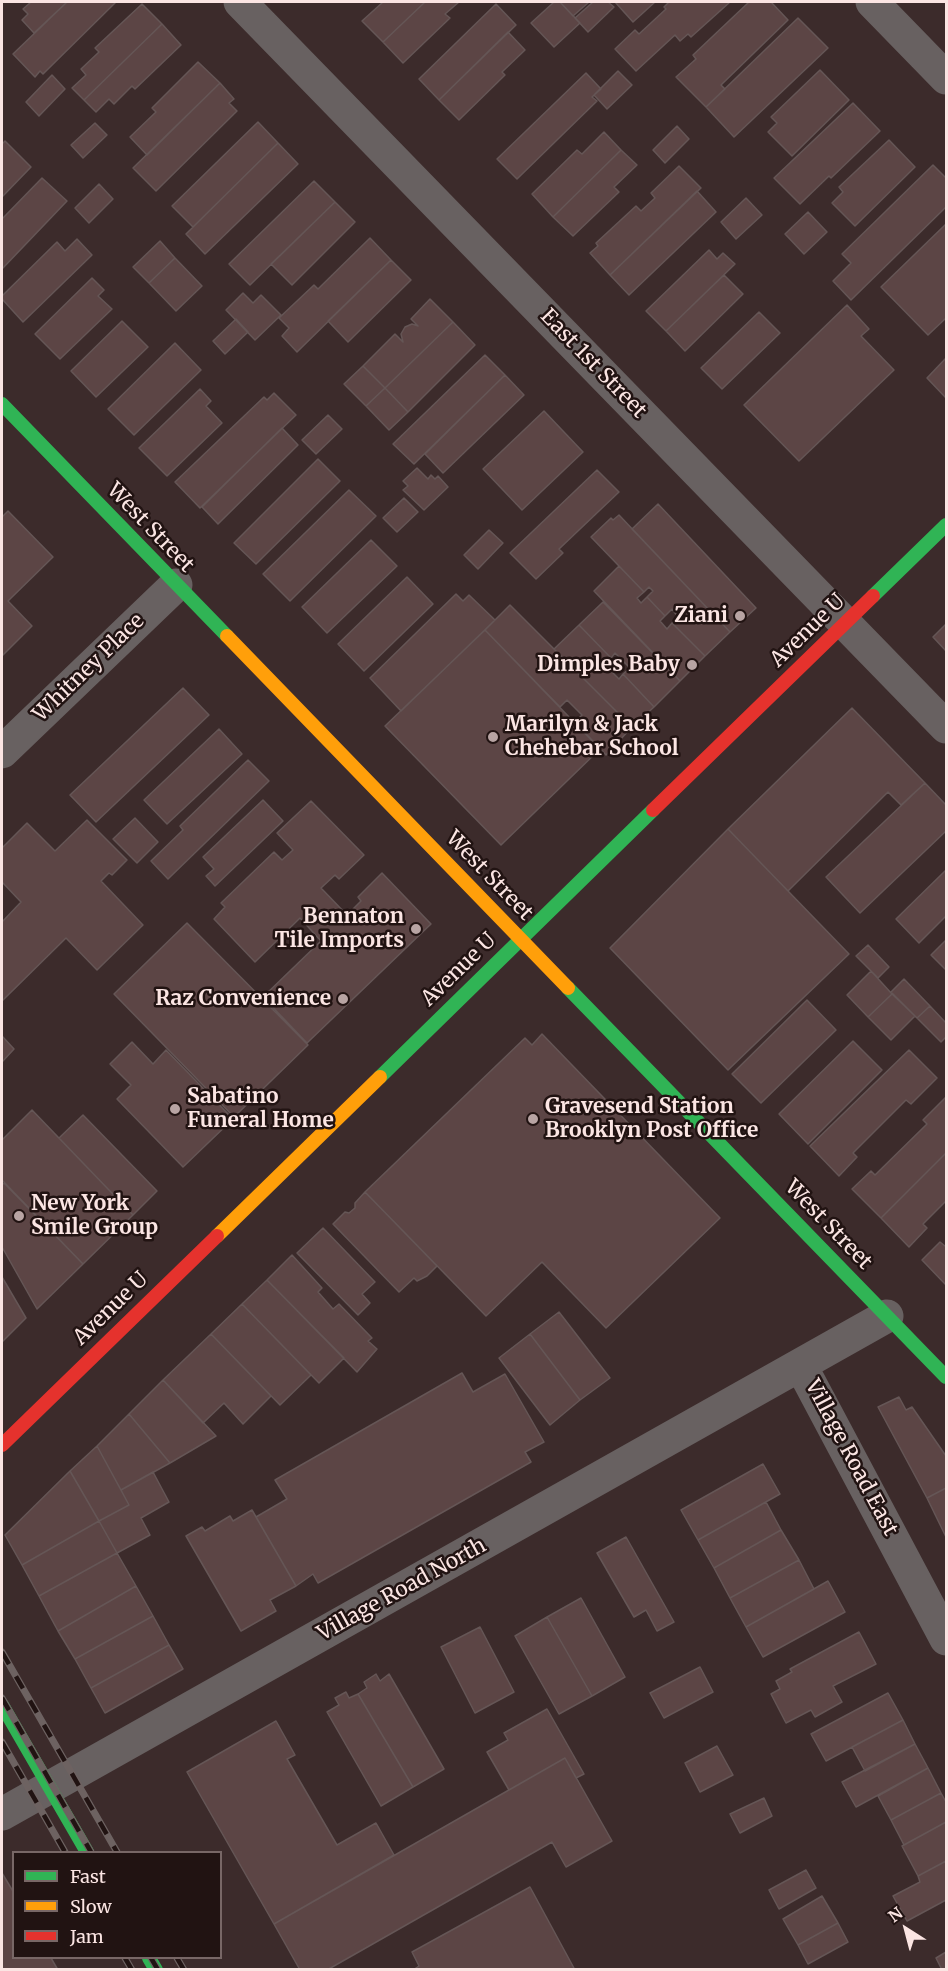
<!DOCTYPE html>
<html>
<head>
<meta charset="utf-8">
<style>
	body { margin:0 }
	#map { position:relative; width:948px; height:1971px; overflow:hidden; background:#3c2b2b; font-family:Merriweather,serif }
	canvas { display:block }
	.frame { position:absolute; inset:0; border:3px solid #fbe5e3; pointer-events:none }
	.legend { position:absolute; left:12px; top:1851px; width:210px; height:108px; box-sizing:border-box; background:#211312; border:2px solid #786766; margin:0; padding:8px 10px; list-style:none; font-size:18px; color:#fbe5e3 }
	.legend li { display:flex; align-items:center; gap:12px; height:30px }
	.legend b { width:30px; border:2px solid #786766 }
	.north { position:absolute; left:876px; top:1899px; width:60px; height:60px; -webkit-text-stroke:4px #211312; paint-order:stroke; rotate:324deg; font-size:16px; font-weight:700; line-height:24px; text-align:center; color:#fbe5e3 }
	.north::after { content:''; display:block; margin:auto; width:21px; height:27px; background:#fbe5e3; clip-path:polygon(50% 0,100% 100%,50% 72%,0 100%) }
</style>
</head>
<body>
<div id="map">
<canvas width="948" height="1971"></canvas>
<div class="frame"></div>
<ul class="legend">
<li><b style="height:8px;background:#30b455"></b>Fast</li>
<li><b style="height:8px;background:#ff9f0a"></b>Slow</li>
<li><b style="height:8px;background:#e5322d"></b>Jam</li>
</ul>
<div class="north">N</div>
</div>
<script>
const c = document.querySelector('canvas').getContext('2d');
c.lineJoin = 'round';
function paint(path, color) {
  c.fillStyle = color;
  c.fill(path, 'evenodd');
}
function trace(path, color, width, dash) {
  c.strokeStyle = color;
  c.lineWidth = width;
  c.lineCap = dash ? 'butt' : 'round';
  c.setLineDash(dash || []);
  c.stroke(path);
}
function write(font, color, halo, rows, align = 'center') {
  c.font = font + ' Merriweather,serif';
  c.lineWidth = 5;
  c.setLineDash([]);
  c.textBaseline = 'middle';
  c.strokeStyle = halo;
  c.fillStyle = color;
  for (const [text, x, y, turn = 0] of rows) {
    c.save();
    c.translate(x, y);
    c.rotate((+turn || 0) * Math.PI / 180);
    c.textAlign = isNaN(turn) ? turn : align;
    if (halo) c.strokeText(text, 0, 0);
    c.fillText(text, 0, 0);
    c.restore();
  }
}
const building = new Path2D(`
	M31,2H67L34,33L22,20L28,14L23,9Z
	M67,2H116L43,74L40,71L35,77L13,54Z
	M383,2H425L383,42L362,21Z
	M425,2H459L445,14L450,18L403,63L383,42Z
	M554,2H560L580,23L554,47L531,23Z
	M560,2H589L573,16Z
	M593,2H608L614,7L588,32L575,18Z
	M615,2H655L633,22Z
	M669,2H730L691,37L688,34L680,41L675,35L636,71L615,49L635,30L639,34L666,9L664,7Z
	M749,2H771L788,20L721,85L725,89L706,107L676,77L696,59L693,55Z
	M142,4L162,24L84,100L72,88L86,75L81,69L99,52L95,48Z
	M496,4L516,25L439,100L419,79Z
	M798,18L828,48L734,137L706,107Z
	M162,24L181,45L135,89L132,86L114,104L109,99L96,112L84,100Z
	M508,32L525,50L502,72L505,75L459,120L439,100Z
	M198,62L220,83L147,155L130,137L156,112L152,108Z
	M820,70L849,100L792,156L768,132L777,123L771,117Z
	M618,71L632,85L607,109L594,95Z
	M586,73L601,89L592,97L597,101L517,179L497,159Z
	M52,75L65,89L39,116L26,102Z
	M220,83L234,99L229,103L237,111L156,191L133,168Z
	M853,103L880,131L831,178L829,176L800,204L774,178Z
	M258,122L278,143L193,227L172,206Z
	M95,123L107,135L83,158L71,145Z
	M677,126L689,139L665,163L653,150Z
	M604,132L621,150L553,217L532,194L577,150L582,154Z
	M889,140L915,167L855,226L832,203L843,192L839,187Z
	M5,141L31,167L2,197V144Z
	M278,143L298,164L205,254L186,234Z
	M621,150L637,165L614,187L619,192L573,236L553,217Z
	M933,165L946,178V207L851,300L833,281L851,263L842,254Z
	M679,166L701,188L610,275L590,253L598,246L596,243L636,206L641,211L655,198L651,193Z
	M42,178L67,201L2,269V219Z
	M314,181L335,202L250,285L229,264Z
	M99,184L113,199L89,223L75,208Z
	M697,191L716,212L629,295L610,275Z
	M746,198L762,215L736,239L721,222Z
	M335,202L355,222L292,285L271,264Z
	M808,212L827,232L804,254L785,234Z
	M946,224V318L928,335L881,287Z
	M370,238L391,260L297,352L282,336L289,328L279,318L314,285L318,289Z
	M77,239L92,255L23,322L2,299V296L57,242L65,251Z
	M160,241L175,258L149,283L133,267Z
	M709,250L717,259L723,253L735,264L666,331L646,311Z
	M175,258L202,286L176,311L149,283Z
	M391,260L411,280L348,342L328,321Z
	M724,275L743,294L685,351L666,331Z
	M92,278L104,290L98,296L112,309L60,359L35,334Z
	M243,293L253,303L261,295L281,315L255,340L226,310Z
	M430,299L453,322L385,388L363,366L395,334L403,342L401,334L405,327L412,324L418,326L411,319Z
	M847,305L869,329L861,336L894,370L799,461L744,405Z
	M759,312L780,333L722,389L701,368Z
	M236,319L248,332L225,354L213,341Z
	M122,321L148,347L96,397L71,371Z
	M453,322L475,345L408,412L385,388Z
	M175,343L201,370L134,435L108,409Z
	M485,355L505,375L414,464L393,444Z
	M946,358V398L927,378Z
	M363,366L385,388L366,406L344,384Z
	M505,375L524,395L443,473L425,454Z
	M385,388L408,412L389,430L366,406Z
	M200,389L211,401L206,406L222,423L167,476L139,448Z
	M274,393L296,415L200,508L175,482L264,397L267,400Z
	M544,411L583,452L522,510L483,469Z
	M328,415L342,429L316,454L302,440Z
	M282,428L298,445L218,524L202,507Z
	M318,459L340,481L256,564L234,543Z
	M417,468L428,479L431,475L435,479L438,476L448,487L424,510L403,490L408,486L403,481Z
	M597,470L619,492L559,549L563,553L536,579L510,553Z
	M349,490L376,516L290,601L263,574Z
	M404,498L418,512L397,532L383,518Z
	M658,504L756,608L730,632L632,529Z
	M8,511L53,557L8,601L32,626L2,656V517Z
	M619,515L730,632L705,656L672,623L678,617L672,609L665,616L647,597L653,591L649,587L644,592L591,537L611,518L613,520Z
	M489,530L503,543L478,569L464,555Z
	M371,540L397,566L327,633L302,607Z
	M619,566L644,592L637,598L641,603L647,597L665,616L660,621L667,629L672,623L705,656L680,681L594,591Z
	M407,577L433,604L364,671L338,644Z
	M456,594L463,601L469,595L495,620L401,711L370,678Z
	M603,602L680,681L654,707L623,674L630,668L615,653L611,658L579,625Z
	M510,605L632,727L606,755L575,722L582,715L567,700L560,707L485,630Z
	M946,624V651L933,637Z
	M579,625L611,658L604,664L619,679L623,674L654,707L632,727L554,649Z
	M485,630L600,749L501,845L385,726Z
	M183,688L209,715L96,822L70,795Z
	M852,708L925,783L901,805L888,792L788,891L728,829Z
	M219,729L242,754L167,824L144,800Z
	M248,760L269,781L168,879L151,861L183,830L180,826Z
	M925,783L946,805V831L860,913L826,877Z
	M263,800L283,821L215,886L206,876L214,869L203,857Z
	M311,801L364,855L339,879L335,875L321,888L347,915L361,901L358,897L382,873L431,924L307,1043L263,997L321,941L300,918L255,962L214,919L225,907L221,903L274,852L282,860L293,850L277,833Z
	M135,818L158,842L137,863L113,839Z
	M87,820L127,860L112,875L109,873L101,881L143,925L97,970L66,938L2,1001V922L21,902L2,882V848L27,823L55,851Z
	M728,829L849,954L728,1070L610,948Z
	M946,870V916L919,943L896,919Z
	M187,923L308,1045L234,1117L114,994Z
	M946,940V970L931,955Z
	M868,945L889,967L878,978L856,956Z
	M871,971L892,994L868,1017L847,995Z
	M904,979L930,1006L917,1018L891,992Z
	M892,994L915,1016L891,1040L868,1017Z
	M807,1000L836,1030L761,1103L732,1074Z
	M930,1006L946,1023V1037L941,1042L917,1018Z
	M542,1034L720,1218L606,1328L542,1262L486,1316L365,1192L525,1038L532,1045Z
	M2,1036L14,1049L2,1062Z
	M853,1041L882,1070L808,1144L779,1114Z
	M132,1042L153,1064L166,1050L233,1119L183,1167L117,1099L131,1085L110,1064Z
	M909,1050L937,1078L911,1104L906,1100L853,1153L857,1157L839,1176L810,1146Z
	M946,1097V1153L881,1218L852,1189L871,1171L875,1175L927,1124L923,1120Z
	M32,1110L133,1215L83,1264L2,1180V1140Z
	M83,1115L157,1191L133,1215L59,1138Z
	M946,1153V1201L923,1224L927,1228L909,1247L881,1218Z
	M4,1183L83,1264L37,1309L2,1247V1185Z
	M365,1192L437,1266L427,1276L417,1281L414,1278L399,1292L333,1224L345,1212L349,1213L355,1208V1203Z
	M323,1228L375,1282L362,1294L370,1303L358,1315L297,1253Z
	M940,1242L945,1246L946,1245V1285L922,1260Z
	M292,1255L322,1288L318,1292L333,1309L339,1304L372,1338L368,1341L377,1349L357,1372L267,1280Z
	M2,1277L26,1318L2,1342Z
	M267,1280L344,1358L319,1383L242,1304Z
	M242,1304L311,1375L280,1405L211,1334Z
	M559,1312L610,1378L580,1400L530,1334Z
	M211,1334L271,1396L243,1424L224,1403L203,1423L163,1380Z
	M530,1334L580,1400L550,1425L499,1358Z
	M462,1373L473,1392L505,1374L544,1442L525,1452L531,1462L318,1583L313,1574L296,1586L256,1517L287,1499L275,1480Z
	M163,1380L216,1436L170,1463L129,1414Z
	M899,1397L906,1410L912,1407L946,1456V1488L927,1498L878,1407Z
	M129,1414L170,1463L121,1490L97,1446Z
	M97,1446L129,1505L99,1521L70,1471Z
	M763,1464L780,1494L698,1540L681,1510Z
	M70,1471L99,1521L22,1565L5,1535Z
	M153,1472L169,1502L141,1518L150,1535L117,1553L99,1521L129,1505L121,1490Z
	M946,1488V1537L927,1498Z
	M766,1502L781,1530L714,1568L698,1540Z
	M252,1510L296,1586L270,1600L276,1611L241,1631L186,1536L202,1527L205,1531L230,1516L233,1521Z
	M99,1521L117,1553L39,1596L22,1565Z
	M781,1530L799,1560L730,1598L714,1568Z
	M626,1537L674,1622L657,1631L646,1610L634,1617L597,1553Z
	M117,1553L136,1586L58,1631L39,1596Z
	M799,1560L814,1589L746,1627L730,1598Z
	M828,1581L845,1612L763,1657L746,1627Z
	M136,1586L153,1616L75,1659L58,1631Z
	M581,1598L625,1677L592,1696L547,1617Z
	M153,1616L169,1645L91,1688L75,1659Z
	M547,1617L592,1696L559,1714L515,1636Z
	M480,1627L514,1692L475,1713L441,1647Z
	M859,1632L876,1664L833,1686L842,1702L815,1717L811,1710L786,1723L771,1694L780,1689L776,1681L792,1672L790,1669Z
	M169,1645L183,1669L105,1713L91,1688Z
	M700,1667L713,1692L664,1718L650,1693Z
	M376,1674L380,1681L389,1674L444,1769L413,1787L358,1694L367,1688L364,1682Z
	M346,1692L349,1698L358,1694L413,1787L381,1806L327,1712L339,1705L335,1698Z
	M888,1693L903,1720L826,1761L811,1734Z
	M547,1709L584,1774L576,1778L565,1758L509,1790L487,1752L508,1740L504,1733Z
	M903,1720L915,1744L865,1771L852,1747Z
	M276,1721L295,1755L287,1759L337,1845L376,1823L394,1855L274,1924L187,1772Z
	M915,1744L928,1768L856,1807L842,1782Z
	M717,1746L733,1775L700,1792L685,1763Z
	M565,1758L612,1841L566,1867L552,1842L327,1970H300L274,1924Z
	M928,1768L941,1793L891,1820L878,1796Z
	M941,1793L946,1802V1822L904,1845L891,1820Z
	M764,1798L772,1816L740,1833L730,1814Z
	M946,1822V1861L918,1876L902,1846Z
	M946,1861V1900L907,1921L893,1896L920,1882L918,1876Z
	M806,1870L816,1888L779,1909L769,1890Z
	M2,1873L14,1893V1958H51L58,1970H2Z
	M530,1887L575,1970H413L419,1966L412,1952Z
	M822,1896L838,1923L798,1945L783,1919Z
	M838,1923L848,1942L808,1964L798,1945Z
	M946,1952V1970H942L936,1958Z`);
paint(building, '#5c4545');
trace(building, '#655656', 1.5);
trace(new Path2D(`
	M240,2L946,727
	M872,2L946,78
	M2,752L176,585
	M801,1366L946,1639
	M2,1814L887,1316`), '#686161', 33);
trace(new Path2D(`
	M2,404L227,636
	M873,596L946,525
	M568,988L946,1377
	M380,1077L653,810
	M2,1705L87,1852
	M149,1958L156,1970`), '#30b455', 14);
trace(new Path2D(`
	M227,636L568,988
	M217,1236L380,1077`), '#ff9f0a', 14);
trace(new Path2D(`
	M653,810L873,596
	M2,1445L217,1236`), '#e5322d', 14);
const rail = new Path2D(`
	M2,1652L117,1852
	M2,1698L91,1852
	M2,1742L65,1852
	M125,1958L132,1970
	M151,1958L158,1970
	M177,1958L184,1970`);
trace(rail, '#6d6261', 7);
trace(rail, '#211312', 4.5, [14]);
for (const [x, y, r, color] of [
	[740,616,6,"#b8a4a3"],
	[692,665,6,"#b8a4a3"],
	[493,737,6,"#b8a4a3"],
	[416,929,6,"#b8a4a3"],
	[343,999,6,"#b8a4a3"],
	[175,1109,6,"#b8a4a3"],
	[533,1119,6,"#b8a4a3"],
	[19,1216,6,"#b8a4a3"]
]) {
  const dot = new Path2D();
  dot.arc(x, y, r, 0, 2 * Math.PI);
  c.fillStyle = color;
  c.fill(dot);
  trace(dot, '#211312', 2);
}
write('21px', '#fbe5e3', '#211312', [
	["East 1st Street",593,364,46],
	["West Street",150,528,46],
	["Avenue U",808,631,-44],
	["Whitney Place",89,668,-44],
	["West Street",489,876,46],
	["Avenue U",459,970,-44],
	["West Street",828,1225,46],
	["Avenue U",111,1309,-44],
	["Village Road East",851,1458,62],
	["Village Road North",402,1590,-29]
]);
write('bold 21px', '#fbe5e3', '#211312', [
	["Ziani",728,616],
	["Dimples Baby",680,665],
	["Marilyn & Jack",505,725,"left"],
	["Chehebar School",505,749,"left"],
	["Bennaton",404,917],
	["Tile Imports",404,941],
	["Raz Convenience",331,999],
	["Sabatino",187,1097,"left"],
	["Funeral Home",187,1121,"left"],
	["Gravesend Station",545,1107,"left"],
	["Brooklyn Post Office",545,1131,"left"],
	["New York",31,1204,"left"],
	["Smile Group",31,1228,"left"]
], 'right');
</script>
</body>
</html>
